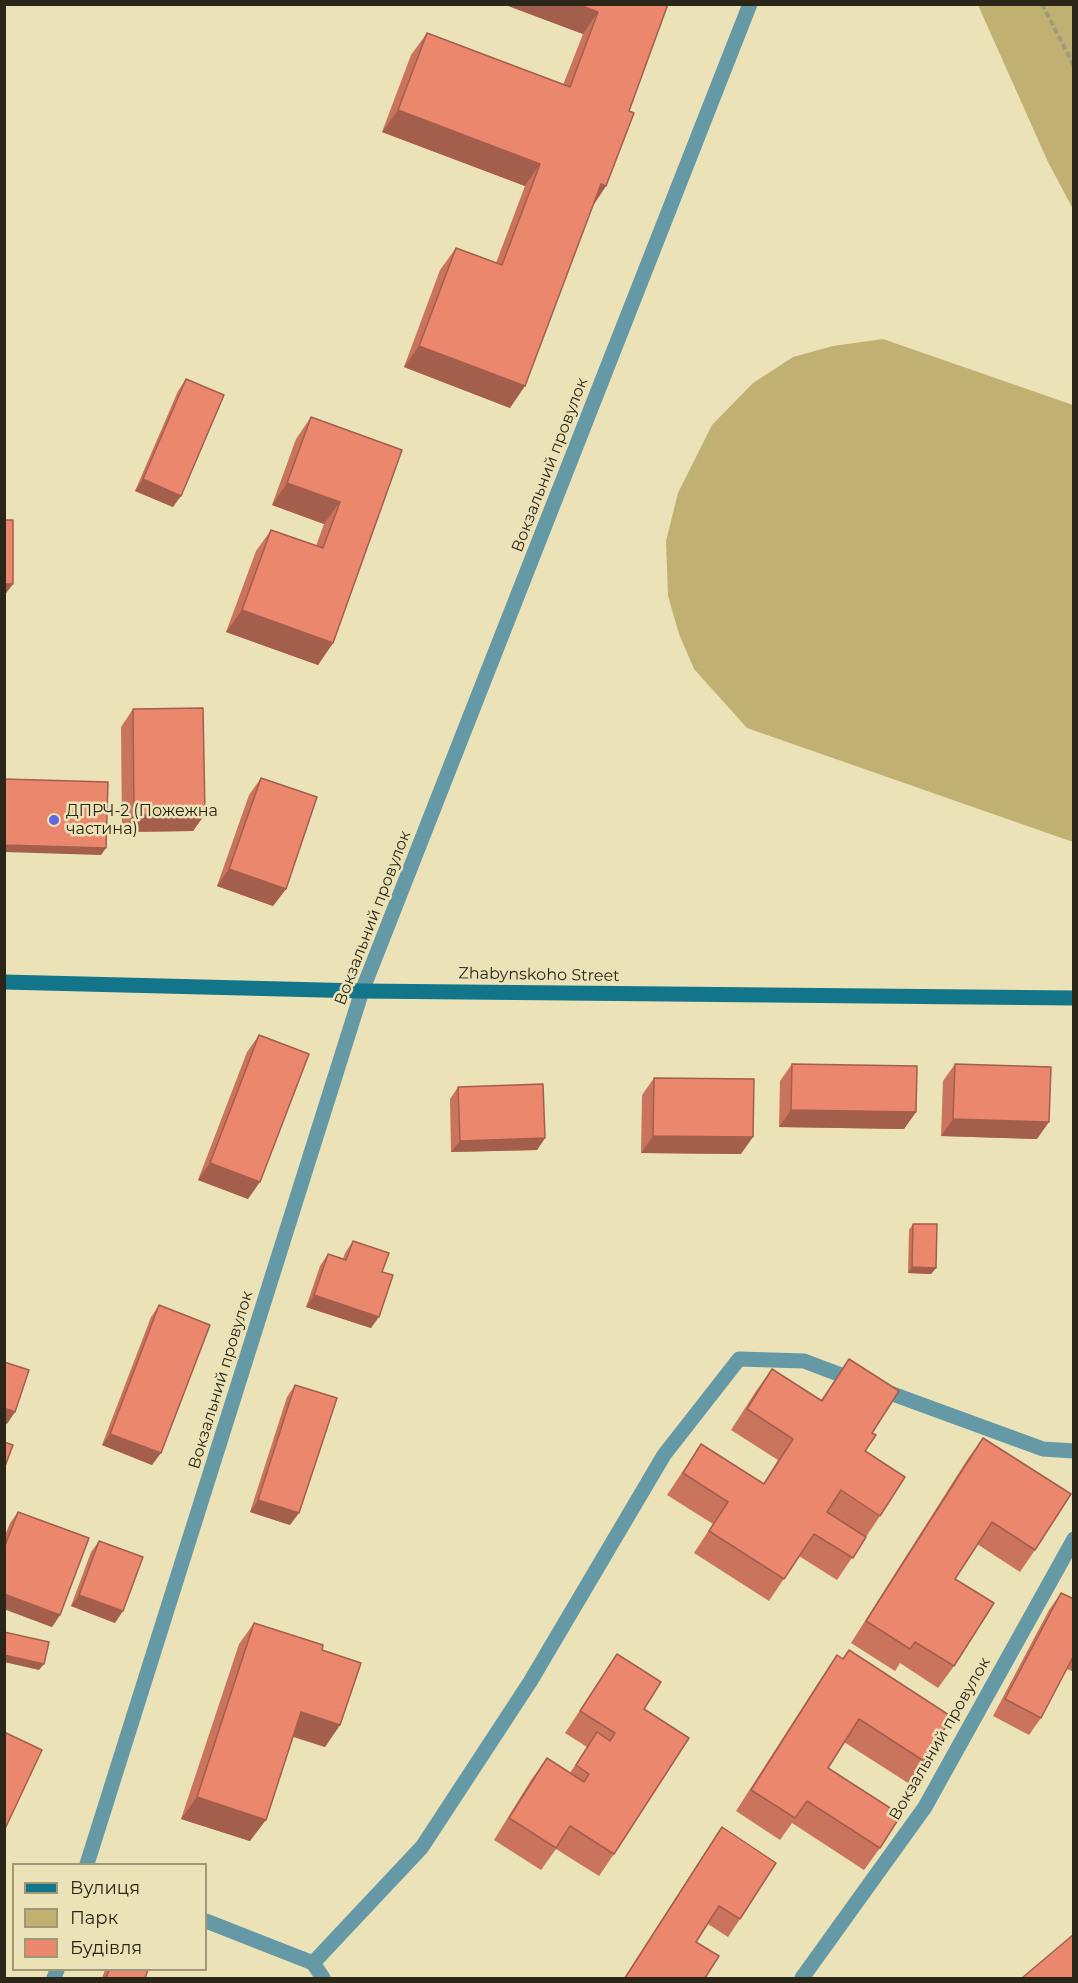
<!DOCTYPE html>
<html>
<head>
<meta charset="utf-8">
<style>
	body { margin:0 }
	#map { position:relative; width:1078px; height:1983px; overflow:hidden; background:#ebe2b8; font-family:Montserrat,sans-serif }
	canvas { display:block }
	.frame { position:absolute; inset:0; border:6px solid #2b2718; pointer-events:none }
	.legend { position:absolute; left:12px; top:1863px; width:195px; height:108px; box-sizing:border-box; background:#ebe2b8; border:2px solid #9e9778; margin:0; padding:8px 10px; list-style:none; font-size:18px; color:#2b2718 }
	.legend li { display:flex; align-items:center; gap:12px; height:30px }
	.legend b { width:30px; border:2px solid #9e9778 }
</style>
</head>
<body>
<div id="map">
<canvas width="1078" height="1983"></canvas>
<div class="frame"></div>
<ul class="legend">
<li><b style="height:8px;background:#137589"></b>Вулиця</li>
<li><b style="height:16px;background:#c0b173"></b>Парк</li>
<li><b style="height:16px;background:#eb876c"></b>Будівля</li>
</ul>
</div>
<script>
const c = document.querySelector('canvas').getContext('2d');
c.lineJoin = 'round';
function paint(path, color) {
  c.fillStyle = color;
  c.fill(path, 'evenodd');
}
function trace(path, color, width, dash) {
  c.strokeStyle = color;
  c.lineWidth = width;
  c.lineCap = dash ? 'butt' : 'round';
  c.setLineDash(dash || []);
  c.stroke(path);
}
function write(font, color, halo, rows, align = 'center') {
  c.font = font + ' Montserrat,sans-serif';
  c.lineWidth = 5;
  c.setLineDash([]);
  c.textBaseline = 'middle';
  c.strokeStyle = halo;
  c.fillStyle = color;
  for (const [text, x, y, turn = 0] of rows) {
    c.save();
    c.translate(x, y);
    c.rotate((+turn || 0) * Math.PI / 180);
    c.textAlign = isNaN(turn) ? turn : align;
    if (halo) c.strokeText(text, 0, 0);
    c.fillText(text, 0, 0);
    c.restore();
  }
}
paint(new Path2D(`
	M978,5H1073V209L1048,162Z
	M883,339L1073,405V842L747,728L694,669L679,634L668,596L666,541L678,493L712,425L753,383L793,357L833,346Z`), '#c0b173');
trace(new Path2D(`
	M1042,4L1074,66`), '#a19a7b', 4, [6, 3]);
trace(new Path2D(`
	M879,1389L1043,1449L1074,1451
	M87,1864L362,991L750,4
	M206,1921L313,1963L323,1978
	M313,1963L422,1847L530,1682L664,1455L739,1359L804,1361L857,1381
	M54,1978L57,1970
	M802,1978L925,1807L1074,1539`), '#6599a6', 15);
trace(new Path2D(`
	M4,982L362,991L1074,998`), '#137589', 15);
paint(new Path2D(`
	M503,4H668L629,111L606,186L593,206L510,408L404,367L440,270L456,248L496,263L525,186L382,132L411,55L427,33L563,85L583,34Z
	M186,379L173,507L135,491L178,391Z
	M311,417L402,450L333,643L318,665L226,632L256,551L271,530L316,546L324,524L272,505L296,439Z
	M133,709L205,814L193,831L122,832L121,727Z
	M261,778L286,889L273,906L217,886L249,795Z
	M259,1035L248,1199L198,1180L247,1052Z
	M792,1064L916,1112L904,1129L779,1127L780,1081Z
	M955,1064L1037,1139L941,1136L943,1081Z
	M654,1078L741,1154L641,1153L642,1095Z
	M458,1087L545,1138L537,1150L451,1152L450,1099Z
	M913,1224L936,1268L931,1274L908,1273L909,1230Z
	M353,1241L382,1272L371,1328L306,1307L320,1266L328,1254L343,1259L345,1253Z
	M159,1305L152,1465L102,1445L151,1317Z
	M849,1359L872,1433L865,1451L880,1516L837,1580L799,1556L769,1601L694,1553L713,1524L667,1495L701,1444L763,1484L778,1460L731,1430L756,1391L772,1369L821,1400Z
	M295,1385L290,1525L250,1512L287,1397Z
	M983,1438L1035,1550L1020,1572L977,1544L955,1579L954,1666L938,1688L900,1663L895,1671L851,1643L967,1460Z
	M18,1512L60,1615L52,1627L4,1609V1538L10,1523Z
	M99,1541L115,1623L71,1606L91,1552Z
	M1061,1593L1074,1599V1672L1067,1669L1041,1718L1029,1735L993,1716L1049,1610Z
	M254,1623L340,1725L325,1747L293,1737L250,1841L181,1819L239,1644Z
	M617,1654L644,1709L614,1854L599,1876L556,1849L541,1870L494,1840L531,1780L547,1758L570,1773L587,1747L565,1733Z
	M837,1655L924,1761L908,1783L844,1742L828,1768L880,1848L864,1870L792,1823L780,1840L736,1811L822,1677Z
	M722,1827L740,1919L728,1937L708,1924L696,1942L705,1978H624L710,1845Z
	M105,1970H148L145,1978H102Z`), '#ca745d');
paint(new Path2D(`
	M503,4H577L598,12L583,34Z
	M398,110L540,164L525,186L382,132Z
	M601,184L606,186L591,208Z
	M419,346L525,386L510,408L404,367Z
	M143,479L181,496L173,507L135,491Z
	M287,483L340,502L324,524L272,505Z
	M4,584H13L4,596Z
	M242,610L333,643L318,665L226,632Z
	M205,814L193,831L122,832L134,815Z
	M4,845L106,848L101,855L4,852Z
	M229,869L286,889L273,906L217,886Z
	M791,1110L916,1112L904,1129L779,1127Z
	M953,1119L1049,1122L1037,1139L941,1136Z
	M653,1136L753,1137L741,1154L641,1153Z
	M545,1138L537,1150L451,1152L460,1141Z
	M210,1163L260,1182L248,1199L198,1180Z
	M912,1267L936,1268L931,1274L908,1273Z
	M314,1295L379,1317L371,1328L306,1307Z
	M4,1408L15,1412L7,1424L4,1423Z
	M110,1434L161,1453L152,1465L102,1445Z
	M258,1500L299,1513L290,1525L250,1512Z
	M4,1594L60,1615L52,1627L4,1609Z
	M79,1595L123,1611L115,1623L71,1606Z
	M4,1655L44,1664L39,1670L4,1662Z
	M301,1712L340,1725L325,1747L286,1734Z
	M197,1797L266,1820L250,1841L181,1819Z`), '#a45e4c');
const building = new Path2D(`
	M577,4H668L629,111L634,113L606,186L601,184L525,386L419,346L456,248L502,265L540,164L398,110L427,33L570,87L598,12Z
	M186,379L224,395L181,496L143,479Z
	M311,417L402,450L333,643L242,610L271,530L323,548L340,502L287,483Z
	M4,520H13V584H4Z
	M203,708L205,814L134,815L133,709Z
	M261,778L317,797L286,889L229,869Z
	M4,779L108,782L106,848L4,845Z
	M259,1035L309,1054L260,1182L210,1163Z
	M792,1064L917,1066L916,1112L791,1110Z
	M955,1064L1051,1067L1049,1122L953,1119Z
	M654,1078L754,1079L753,1137L653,1136Z
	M543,1084L545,1138L460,1141L458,1087Z
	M913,1224H937L936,1268L912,1267Z
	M353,1241L389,1253L382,1272L393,1275L379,1317L314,1295L328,1254L346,1260Z
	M159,1305L210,1325L161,1453L110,1434Z
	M849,1359L899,1391L872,1433L876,1435L865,1451L905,1477L880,1516L841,1490L827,1512L866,1537L853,1558L814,1534L784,1579L709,1531L728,1502L683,1473L701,1444L764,1484L793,1439L747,1409L772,1369L822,1401Z
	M4,1362L29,1370L15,1412L4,1408Z
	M295,1385L337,1398L299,1513L258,1500Z
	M983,1438L1071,1494L1035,1550L992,1522L955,1579L994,1603L954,1666L915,1642L910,1649L866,1621Z
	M4,1442L13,1445L4,1469Z
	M18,1512L89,1538L60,1615L4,1594V1548Z
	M99,1541L143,1557L123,1611L79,1595Z
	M1061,1593L1074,1599V1655L1041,1718L1005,1699Z
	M254,1623L323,1645L322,1650L361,1663L340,1725L301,1712L266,1820L197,1797Z
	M4,1632L49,1642L44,1664L4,1655Z
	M849,1650L952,1717L924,1761L859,1719L828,1768L901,1815L880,1848L807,1801L795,1818L751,1790L837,1655L843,1659Z
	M617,1654L661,1682L644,1709L689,1738L614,1854L570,1826L556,1848L509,1818L547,1758L584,1782L589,1774L576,1765L597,1732L610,1741L615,1733L580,1711Z
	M4,1732L42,1750L4,1831Z
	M722,1827L776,1863L740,1919L719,1906L696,1942L719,1956L705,1978H625Z
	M1074,1934V1978H1022Z
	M109,1970H148L145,1978H106Z`);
paint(building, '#eb876c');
trace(building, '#a45e4c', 1.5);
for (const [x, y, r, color] of [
	[54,820,6,"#5f67df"]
]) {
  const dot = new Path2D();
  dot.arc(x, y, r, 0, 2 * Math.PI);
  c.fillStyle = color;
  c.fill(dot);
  trace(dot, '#ebe2b8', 2);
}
write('16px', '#2b2718', '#ebe2b8', [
	["Вокзальний провулок",550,465,-69],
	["Вокзальний провулок",373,918,-69],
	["Zhabynskoho Street",539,975,1],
	["Вокзальний провулок",221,1380,-73],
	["Вокзальний провулок",940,1739,-60]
]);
write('16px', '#2b2718', '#ebe2b8', [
	["ДПРЧ-2 (Пожежна",66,811],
	["частина)",66,829]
], 'left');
</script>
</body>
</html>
